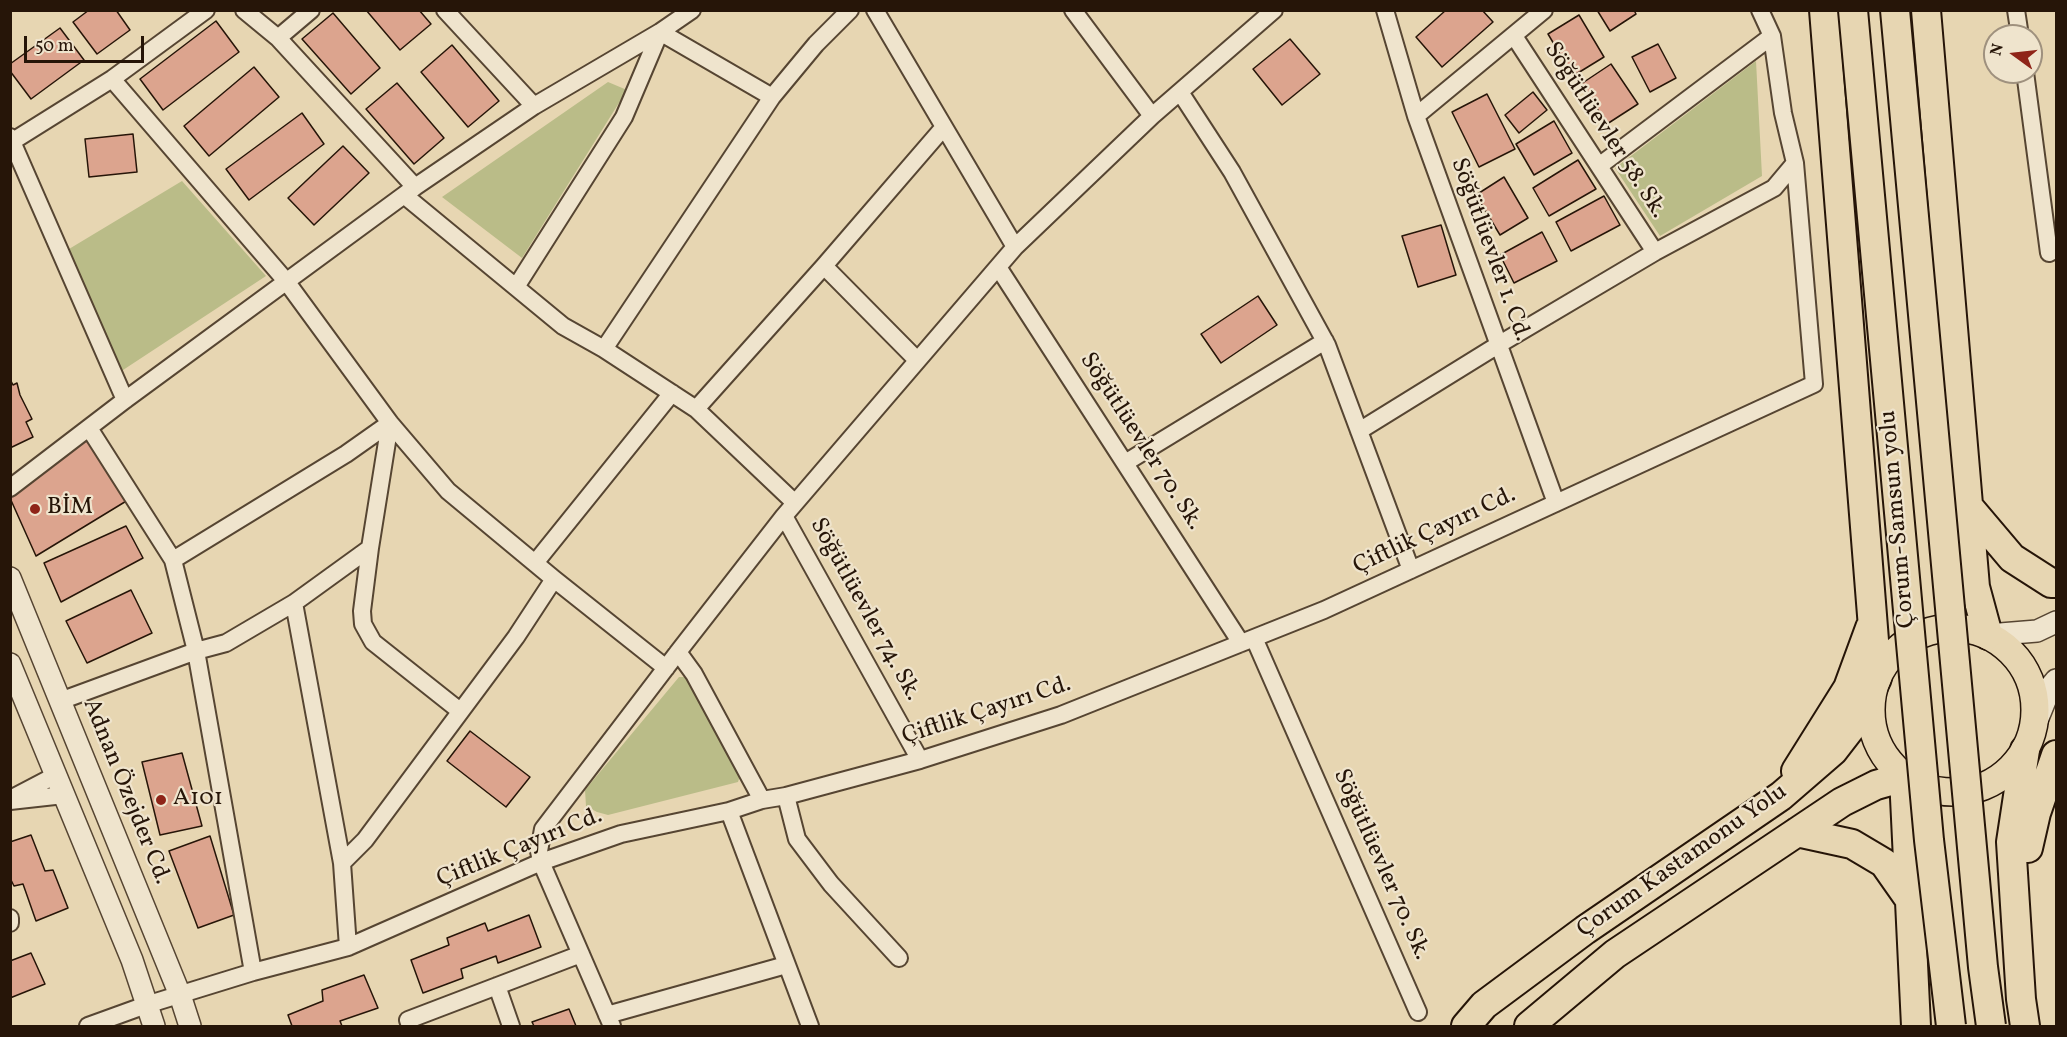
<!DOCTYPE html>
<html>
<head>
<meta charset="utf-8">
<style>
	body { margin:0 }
	#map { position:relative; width:2067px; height:1037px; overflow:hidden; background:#e7d6b2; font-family:Vollkorn,serif }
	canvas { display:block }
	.frame { position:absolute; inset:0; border:12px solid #261508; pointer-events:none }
	.north { position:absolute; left:1983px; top:24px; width:60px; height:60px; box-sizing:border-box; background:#efe4cd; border:2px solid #9f917e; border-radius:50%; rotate:285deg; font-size:16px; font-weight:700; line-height:24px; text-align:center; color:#261508 }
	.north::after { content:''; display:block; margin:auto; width:21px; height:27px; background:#8f2418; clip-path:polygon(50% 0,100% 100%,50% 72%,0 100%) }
	.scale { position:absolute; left:24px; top:36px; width:120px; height:27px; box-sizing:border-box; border:3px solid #261508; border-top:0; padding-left:8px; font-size:18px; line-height:21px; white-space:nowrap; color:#261508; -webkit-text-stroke:4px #efe4cd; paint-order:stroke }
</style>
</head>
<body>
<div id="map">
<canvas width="2067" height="1037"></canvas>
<div class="frame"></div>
<div class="north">N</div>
<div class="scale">50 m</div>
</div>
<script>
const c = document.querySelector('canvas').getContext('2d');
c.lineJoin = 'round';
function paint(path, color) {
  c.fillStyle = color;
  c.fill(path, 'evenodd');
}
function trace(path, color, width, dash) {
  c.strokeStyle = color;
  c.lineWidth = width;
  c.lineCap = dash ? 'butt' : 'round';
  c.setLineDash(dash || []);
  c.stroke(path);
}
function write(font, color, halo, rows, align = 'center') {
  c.font = font + ' Vollkorn,serif';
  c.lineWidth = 4.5;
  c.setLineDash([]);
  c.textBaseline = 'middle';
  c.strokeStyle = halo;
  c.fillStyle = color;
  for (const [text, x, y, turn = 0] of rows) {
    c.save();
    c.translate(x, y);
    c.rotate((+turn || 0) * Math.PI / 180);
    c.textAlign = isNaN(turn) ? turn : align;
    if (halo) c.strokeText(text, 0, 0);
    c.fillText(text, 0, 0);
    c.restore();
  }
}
paint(new Path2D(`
	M1756,61L1762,176L1660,236L1615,168Z
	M608,82L627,90L522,258L442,197Z
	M182,181L266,276L120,372L69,249Z
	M679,677H690L742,769L738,782L608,815L597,812L586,806L585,790Z`), '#babc88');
const building = new Path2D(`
	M89,10H116L130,30L97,54L73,22Z
	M366,10H419L431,24L400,50Z
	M1446,10H1482L1493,22L1442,67L1416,37Z
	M1597,10H1634L1636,14L1610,31Z
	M333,13L380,68L351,94L302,39Z
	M1579,15L1604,57L1573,76L1548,34Z
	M216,21L239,52L163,110L140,79Z
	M60,28L84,60L31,99L10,71V64Z
	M1290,39L1320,74L1282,105L1253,69Z
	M1658,44L1676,78L1650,92L1632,57Z
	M452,45L499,101L468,127L421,72Z
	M1611,64L1638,104L1607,124L1581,84Z
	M254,67L279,97L209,156L184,126Z
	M397,83L444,138L414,164L366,109Z
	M1533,92L1547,110L1519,133L1505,115Z
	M1487,94L1515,149L1479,167L1452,112Z
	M302,113L324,144L249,200L226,169Z
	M1554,121L1572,153L1534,175L1516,144Z
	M133,134L137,172L89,177L85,139Z
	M343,146L369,173L314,225L288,198Z
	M1578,160L1596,189L1549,216L1533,188Z
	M1504,177L1528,218L1500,235L1476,195Z
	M1604,196L1620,225L1571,251L1556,222Z
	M1441,225L1456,275L1418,287L1402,236Z
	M1542,232L1557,261L1514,283L1500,255Z
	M1258,296L1277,325L1221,363L1201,334Z
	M10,379L13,385L17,383L20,395L32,419L26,422L33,437L10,448Z
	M90,437L128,500L36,556L10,498Z
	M126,526L143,558L61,602L44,563Z
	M131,590L152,633L87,663L66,621Z
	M470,731L530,777L506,807L447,761Z
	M182,753L202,826L160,835L142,762Z
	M31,835L45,871L53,870L68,908L36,921L23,884L14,886L10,878V842Z
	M210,836L234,915L198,928L169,851Z
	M529,915L541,947L498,963L496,956L461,969L463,978L423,993L411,960L449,945L447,938L485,923L488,931Z
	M31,953L45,984L10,998V961Z
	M364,975L378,1008L340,1021L342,1026H292L288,1015L323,1001L322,990Z
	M569,1009L576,1026H534L532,1022Z`);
paint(building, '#dca48e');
trace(building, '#261508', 1.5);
const minor = new Path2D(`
	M244,10L278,38L415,187
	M445,10L534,106
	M875,10L1015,247
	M1073,10L1152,116
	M1385,10L1416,116L1556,503
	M2016,10L2020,36
	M660,32L772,97
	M1514,36L1655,252
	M278,38L311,10
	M2025,72L2049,253L2056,249
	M112,79L286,281L390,423L448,491L554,579L666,668
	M1180,92L1232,172L1327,345L1411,570
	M1416,116L1544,10
	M10,137L125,400
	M13,141L112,79L206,10
	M1599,166L1772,36
	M404,195L563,326L604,349L696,409L795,503
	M824,266L917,360
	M998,267L1241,643
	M516,287L624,117L660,32
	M604,349L772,97L816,44L850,10
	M696,409L824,266L944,127
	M390,423L370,548L362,611L363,624L373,642L460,711
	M89,428L173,560L196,651L253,972
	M1359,431L1498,345L1655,252L1774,188L1795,163
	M1125,463L1325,341
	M10,488L125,400L415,187L534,106L660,32L692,10
	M784,516L920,760
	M173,560L346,454L390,423
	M535,563L672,393
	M294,603L342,863L348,947
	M1254,638L1418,1012
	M678,652L694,674L762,800
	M60,701L196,651L226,643L294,603L370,548
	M786,796L797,839L831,884L899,958
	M14,797L56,775
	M10,801L64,795
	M729,811L810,1026
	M342,863L365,840L516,637L554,579
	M10,918V923
	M497,986L511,1026
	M607,1015L786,965
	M88,1026L146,1005L253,972L348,947L541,862L621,834L729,811L762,800L786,796L920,760L1061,715L1324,610L1814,384L1795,163L1783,113L1772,36L1760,10
	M410,1026L408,1020L581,954
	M612,1026L541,862L539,851L543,829L678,652L784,516L1015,247L1152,116L1274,10`);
const tertiary = new Path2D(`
	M10,578L180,995L190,1026
	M1988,635L2037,631L2056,622
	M10,664L132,960L154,1026
	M2025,750L2051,686L2056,680`);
const primary = new Path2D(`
	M1871 710a82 82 0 1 1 164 0a82 82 0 1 1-164 0Z`);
const trunk = new Path2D(`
	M1926,10L1975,587L1988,635
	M1968,506L2012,558L2051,583H2056
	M1796,771L1848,688L1870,628
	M1797,832L1852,844L1884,863L1910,900
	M2028,848L2036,813L2056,755
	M1466,1026L1484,1005L1585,930L1781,796L1833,751L1857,720L1877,678L1824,10
	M1529,1026L1615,954L1842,802L1876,785L1904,777L1916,1026
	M2025,1026L2021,999L2011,842L2025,750`);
trace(minor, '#564532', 20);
trace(tertiary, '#564532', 24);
trace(primary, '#261508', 30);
trace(trunk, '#261508', 32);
trace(minor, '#efe4cd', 16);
trace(tertiary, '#efe4cd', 21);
trace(primary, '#e7d6b2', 27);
trace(trunk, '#e7d6b2', 28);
const trunkBridge = new Path2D(`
	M1853,10L1929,840L1951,1026
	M1895,10L1983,967L1991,1026`);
trace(trunkBridge, '#261508', 32, []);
trace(trunkBridge, '#e7d6b2', 28);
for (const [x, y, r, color] of [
	[35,509,6,"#8f2418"],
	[161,800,6,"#8f2418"]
]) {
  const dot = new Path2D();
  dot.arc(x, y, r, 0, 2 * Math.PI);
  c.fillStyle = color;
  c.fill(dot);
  trace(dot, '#efe4cd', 2);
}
write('24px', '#261508', '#efe4cd', [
	["Söğütlüevler 58. Sk.",1604,131,57],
	["Söğütlüevler 1. Cd.",1489,250,70],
	["Söğütlüevler 70. Sk.",1140,442,57],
	["Çorum-Samsun yolu",1899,519,-95],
	["Çiftlik Çayırı Cd.",1435,532,-25],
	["Söğütlüevler 74. Sk.",864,610,61],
	["Çiftlik Çayırı Cd.",987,712,-18],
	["Adnan Özejder Cd.",125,792,68],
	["Çiftlik Çayırı Cd.",520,849,-22],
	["Çorum Kastamonu Yolu",1683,862,-35],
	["Söğütlüevler 70. Sk.",1380,865,66]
]);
write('24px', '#261508', '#efe4cd', [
	["BİM",47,509],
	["A101",173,800]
], 'left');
</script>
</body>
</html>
